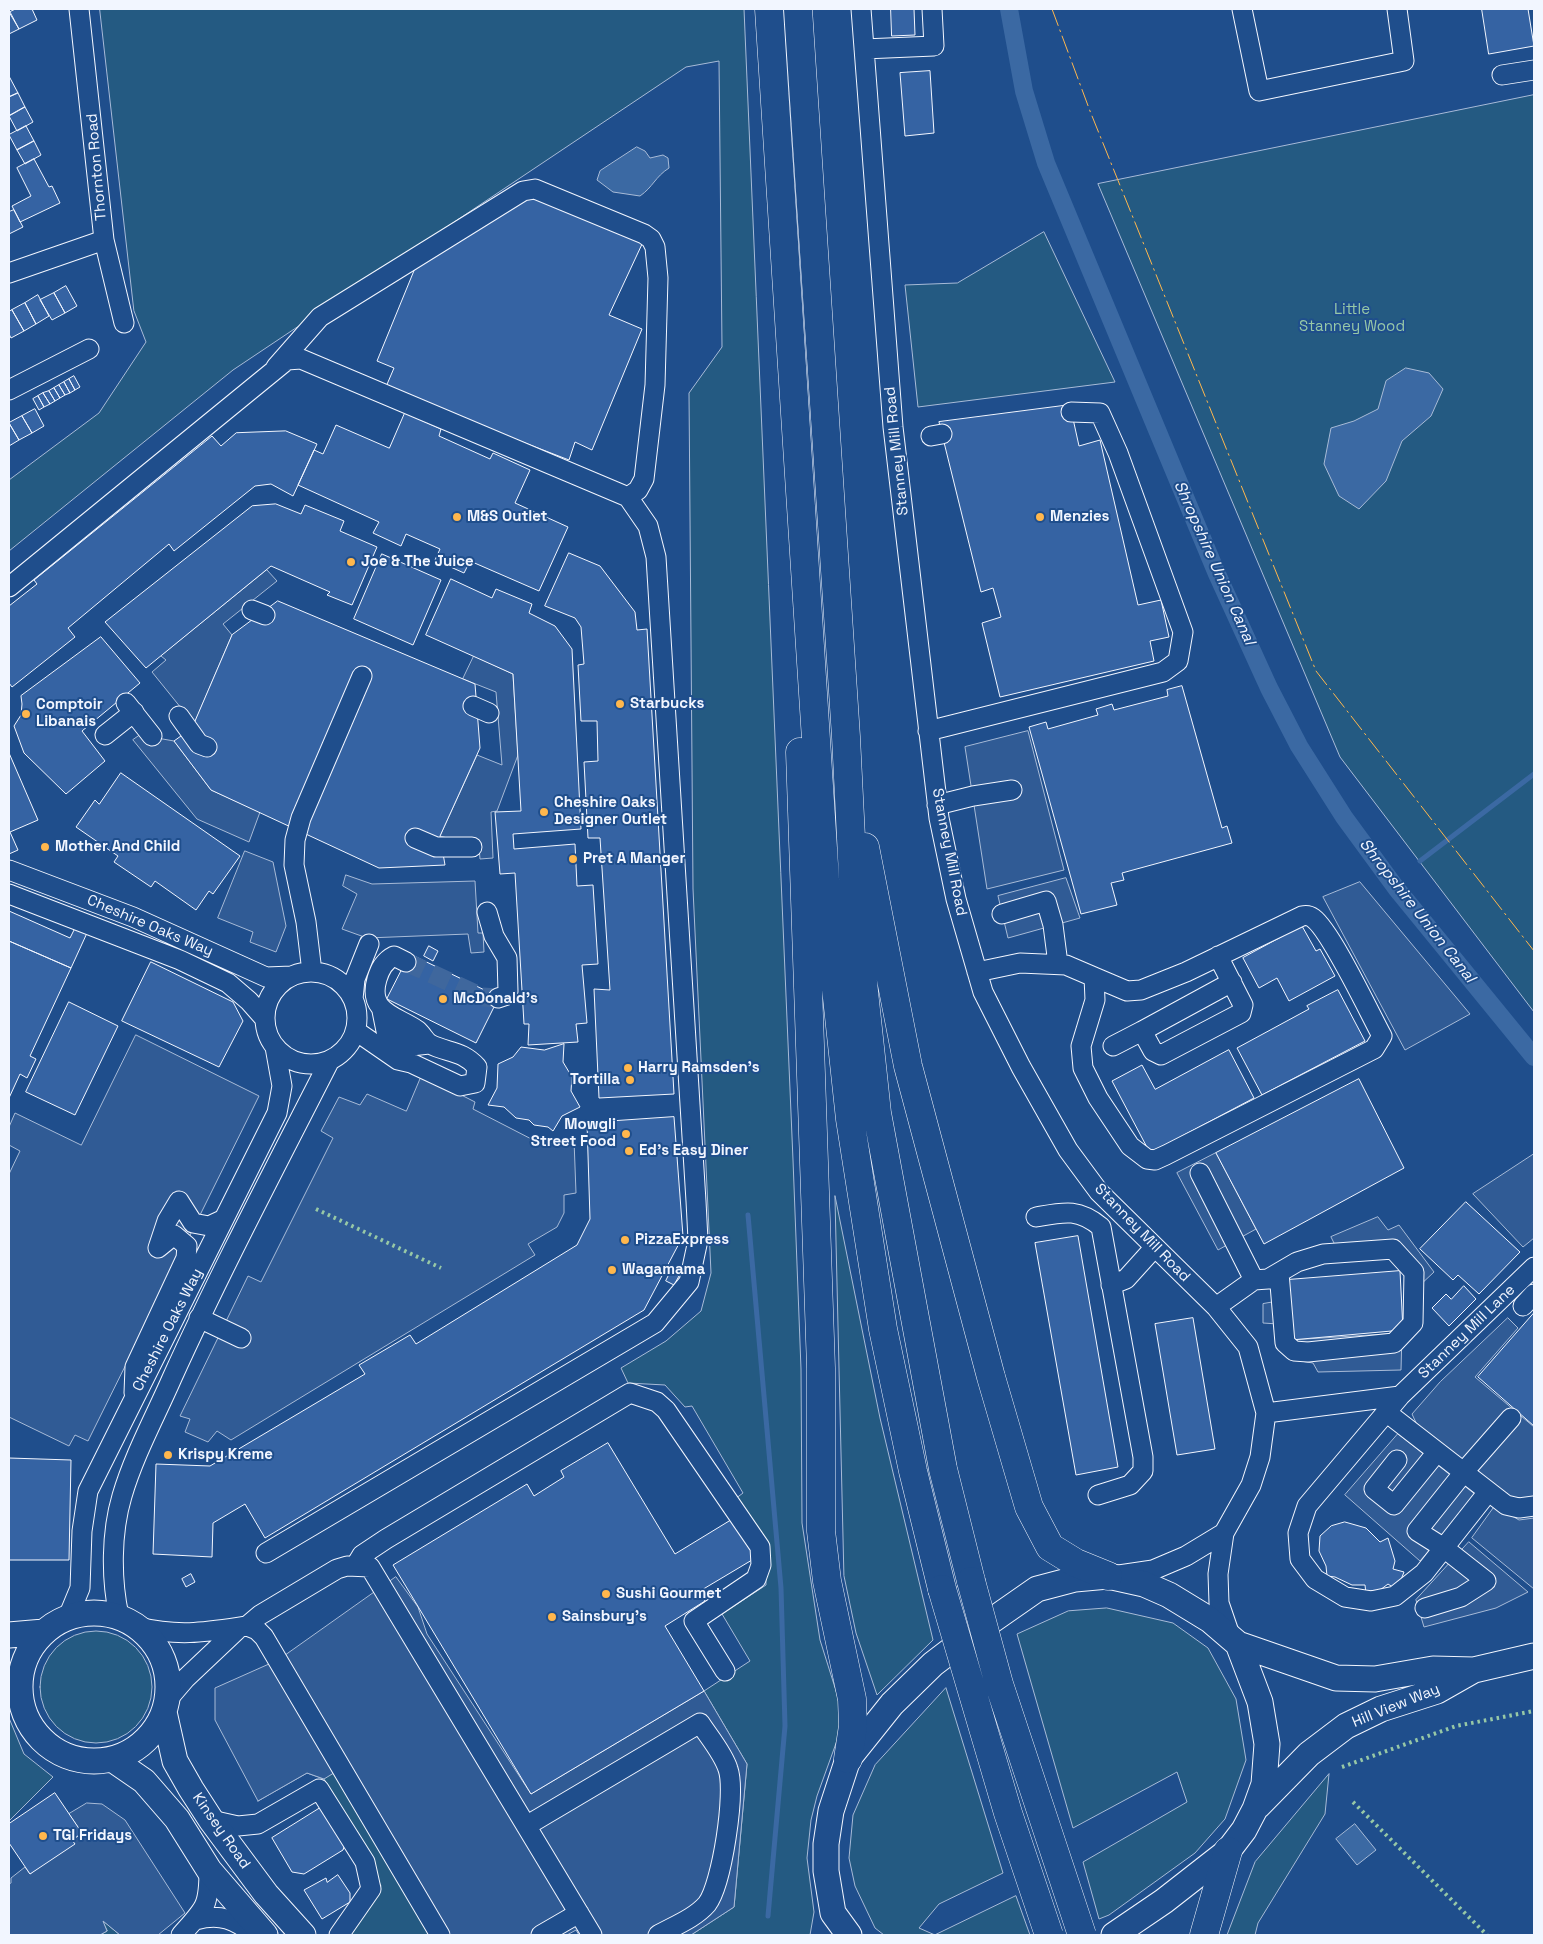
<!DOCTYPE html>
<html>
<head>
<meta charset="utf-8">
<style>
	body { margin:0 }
	#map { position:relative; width:1543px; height:1944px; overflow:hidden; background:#1f4e8c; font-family:"Space Grotesk",sans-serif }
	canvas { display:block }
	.frame { position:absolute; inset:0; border:10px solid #f2f6ff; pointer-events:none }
</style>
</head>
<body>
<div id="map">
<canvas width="1543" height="1944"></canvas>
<div class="frame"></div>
</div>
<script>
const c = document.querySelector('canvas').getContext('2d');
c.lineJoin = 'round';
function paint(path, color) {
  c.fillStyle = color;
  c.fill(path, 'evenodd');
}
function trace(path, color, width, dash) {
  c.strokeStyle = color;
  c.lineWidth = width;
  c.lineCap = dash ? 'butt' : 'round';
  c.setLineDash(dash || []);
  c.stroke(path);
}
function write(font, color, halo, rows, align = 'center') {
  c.font = font + ' "Space Grotesk",sans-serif';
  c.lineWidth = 4;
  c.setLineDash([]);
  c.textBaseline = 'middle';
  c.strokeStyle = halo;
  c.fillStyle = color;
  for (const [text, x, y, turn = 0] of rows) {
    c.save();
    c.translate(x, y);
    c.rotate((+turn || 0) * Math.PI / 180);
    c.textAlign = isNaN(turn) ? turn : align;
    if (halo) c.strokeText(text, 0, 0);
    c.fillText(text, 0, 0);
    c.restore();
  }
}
const green = new Path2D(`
	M100,9H744L793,1160L801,1369L802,1523L820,1640L837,1694L842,1719L839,1735L817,1796L811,1820L807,1858L814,1912L810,1935H691L734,1907L747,1764L704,1691L750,1661L722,1614L766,1585L765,1547L735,1499L743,1493L692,1406L685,1407L665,1385L628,1383L621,1368L666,1341L701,1311L711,1273L693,889L689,393L722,347L719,61L686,67L233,370L9,551V480L99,413L146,342L134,311Z
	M1534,95V1012L1340,757L1098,184Z
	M1044,232L1115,382L918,407L905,285L957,283Z
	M835,1196L880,1418L933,1640L877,1695L856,1633L844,1576Z
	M1107,1608L1173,1623L1208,1648L1236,1699L1246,1760L1225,1819L1195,1853L1109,1915L1099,1919L1083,1862L1187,1802L1177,1772L1073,1828L1017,1634L1068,1611Z
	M40 1687a56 56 0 1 1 112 0a56 56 0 1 1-112 0Z
	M946,1688L1003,1873L939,1904L919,1928L935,1935H884L875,1928L855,1886L849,1858L853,1815L875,1765Z
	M9,1718L24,1754L53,1777L9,1821Z
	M325,1757L432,1935H349L381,1886L324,1779L307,1773L258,1801Z
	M1329,1774L1325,1814L1258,1923L1255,1935H1227L1255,1862Z
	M1016,1896L1030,1935H935Z
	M102,1920L120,1935H100L107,1931Z`);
paint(green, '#245a82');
trace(green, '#a8bbd7', 1);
const parking = new Path2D(`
	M267,570L277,581L223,624L232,635L194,724L152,672L166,660L161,656Z
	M474,656L513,674L518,755L497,811L491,812L493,858L480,859L479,847L440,836L477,755L502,765L496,692L463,679Z
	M1028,731L1064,870L987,889L965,747Z
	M140,735L174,741L211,790L260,812L249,842L197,819L133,740Z
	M245,851L273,862L286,926L276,952L250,942L253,932L218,918Z
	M346,875L372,884L475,881L478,933H483L484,952L471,953L468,934L367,938L342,929L357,894L343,886Z
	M1066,878L1080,918L1008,938L998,896Z
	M1360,882L1470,1014L1405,1050L1323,897Z
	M136,1035L259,1096L88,1441L75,1435L69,1446L9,1417V1174L20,1151L9,1145V1127L15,1113L81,1145Z
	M422,1075L475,1102L473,1109L543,1145L574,1140L576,1193L564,1195V1213L557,1227L528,1244L535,1255L231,1440L217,1431L208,1442L185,1432L190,1419L180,1416L248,1276L261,1282L333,1138L321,1131L339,1097L360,1105L367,1094L406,1111Z
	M1216,1153L1256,1229L1218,1250L1177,1173Z
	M1534,1154V1238L1523,1247L1473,1194Z
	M1378,1217L1388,1230L1399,1225L1434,1272L1418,1287L1398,1243L1339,1253L1331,1237Z
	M1280,1301L1289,1340L1402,1333L1401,1370L1318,1372L1313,1363L1288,1359L1278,1324L1263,1323V1304Z
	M1508,1318L1518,1328L1475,1377L1534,1427V1505L1515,1504L1418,1427L1412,1414L1440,1382Z
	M1398,1434L1476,1495L1420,1561L1345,1495Z
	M1495,1506L1519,1520L1534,1518V1589L1472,1538Z
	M1469,1542L1528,1592L1496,1608L1424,1627L1416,1600Z
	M396,1577L418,1607L427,1634L531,1794L704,1691L747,1764L734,1907L691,1935H579L576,1930L567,1935H436L342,1768L324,1779L307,1773L258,1801L215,1720V1688L278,1660Z
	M87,1803L102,1804L125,1820L185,1913L158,1935H120L103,1921L107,1931L100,1935H9V1884L11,1883V1878L25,1867L30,1874L82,1833L69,1814Z`);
paint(parking, '#305b95');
trace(parking, '#a8bbd7', 1);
const water = new Path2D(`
	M637,147L645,151L650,158L663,155L668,158L669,168C655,177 653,187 640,196L613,192L597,180L600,171Z
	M1406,368L1429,373L1443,389L1431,416L1402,441L1386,481L1359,509L1339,496L1324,464L1331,428L1354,421L1378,409L1386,381Z
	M1355,1824L1376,1850L1357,1865L1336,1839Z`);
paint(water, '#3b69a3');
trace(water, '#a8bbd7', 1);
trace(new Path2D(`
	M1420,861L1534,774
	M748,1215L781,1588L785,1726L768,1916`), '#3b69a3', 5);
trace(new Path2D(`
	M1009,9L1024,91L1046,163L1217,574L1269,688L1299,746L1344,817L1396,888L1534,1057`), '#3b69a3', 18);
const building = new Path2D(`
	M16,9H32L37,20L19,29L10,12Z
	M891,9H914L915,35L892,36Z
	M1482,9H1528L1534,46L1489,54Z
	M9,12L19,29L9,34Z
	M930,71L934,133L905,136L900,73Z
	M10,78L18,93L9,97V79Z
	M18,93L25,107L9,116V97Z
	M25,107L33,122L17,131L9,116Z
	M26,126L34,141L17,150L9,135Z
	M34,141L41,155L25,164L17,150Z
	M34,159L49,187L52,186L60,203L20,222L12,206L31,196L17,168Z
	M534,196L643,242L609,315L642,329L592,450L575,442L569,460L385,389L394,368L377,361L420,256Z
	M14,210L23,227L9,234V212Z
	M66,286L77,306L65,313L54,293Z
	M54,293L65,313L52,320L40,300Z
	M38,295L49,316L36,324L25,303Z
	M25,303L36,324L24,331L12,310Z
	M12,310L24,331L11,338L9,334V312Z
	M74,376L80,387L75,390L69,379Z
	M69,379L75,390L70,393L64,382Z
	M64,382L70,393L65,395L59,385Z
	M59,385L65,395L60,398L54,388Z
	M54,388L60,398L55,401L49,391Z
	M49,391L55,401L50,404L43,393Z
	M43,393L50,404L44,407L38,396Z
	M38,396L44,407L39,410L33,399Z
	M1070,405L1079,446L1100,440L1138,605L1161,600L1169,637L1150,641L1154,661L1000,697L982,623L1001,617L993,588L981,592L939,422Z
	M35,409L44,426L32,433L22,416Z
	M405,413L441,429L439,436L490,459L493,453L530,470L515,503L568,527L539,591L470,561L464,573L435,560L440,549L406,534L401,546L373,533L379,522L298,485L314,450L323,454L336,425L389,448Z
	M22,416L32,433L19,440L9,423Z
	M9,423L19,440L9,446Z
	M286,431L317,444L293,496L271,484L255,486L174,551L169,544L68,628L75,637L12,687L9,683V606L37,584L34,580L212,436L221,446L236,433Z
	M276,504L301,514L305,505L344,521L340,531L377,547L352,605L327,595L330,592L271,566L146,668L105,622L252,506Z
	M569,553L600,566L635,612L637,630L647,629L674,1094L599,1098L594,989L610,990L600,838H588L584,762L598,761L597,721H581L578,665L584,664L581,627L575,618L545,606Z
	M382,554L441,580L413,645L354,619Z
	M451,579L492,598L496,589L532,604L529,613L555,626L572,649L581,829L513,834L514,849L575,844L577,886L593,885L598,964L582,965L587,1023L576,1024L578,1042L528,1045L529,1024H524L515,873L500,874L495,812L521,811L513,674L426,635Z
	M278,601L475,684L480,748L440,836L445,865L379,868L211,790L174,741L192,728L232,635Z
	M101,637L140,683L82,731L105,761L66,794L24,753L14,726L21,715L22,704L21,696Z
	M1182,686L1222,828L1227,826L1232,843L1122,873L1124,880L1111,883L1117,905L1081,914L1029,727L1046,722L1048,729L1098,715L1096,709L1112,704L1114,710L1168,696L1167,690Z
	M9,753L38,820L10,832L18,850L9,854Z
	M121,773L240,856L213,894L209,891L196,910L155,881L151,887L114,862L118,856L76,827L95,800L99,804Z
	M9,911L70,938L75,928L87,933L71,968L9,941Z
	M1302,926L1316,951L1320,949L1335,976L1289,1001L1277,978L1259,988L1243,958Z
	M9,941L71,968L30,1056L36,1059L27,1078L20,1074L9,1098Z
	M429,946L438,951L433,961L424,956Z
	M410,954L499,997L476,1043L387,999Z
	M151,962L233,1002L243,1021L219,1067L122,1021Z
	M1338,990L1365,1041L1262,1095L1237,1048L1309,1009L1307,1006Z
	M69,1002L118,1026L75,1115L26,1092Z
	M564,1044L563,1062L572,1077L571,1091L580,1107L562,1116L553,1131L548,1127L534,1125L529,1120L516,1118L504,1107L488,1105L497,1088L498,1064L513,1057L521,1047L544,1050Z
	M1229,1050L1254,1098L1150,1153L1112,1081L1142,1065L1155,1089Z
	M1359,1079L1404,1168L1264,1244L1216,1153Z
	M674,1117L683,1236L644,1310L265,1538L245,1504L213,1523L212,1557L153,1554L156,1464L210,1466L365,1374L359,1365L410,1335L416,1344L577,1245L590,1219L587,1123Z
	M1466,1202L1520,1252L1479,1294L1458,1275L1453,1280L1420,1249Z
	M1078,1236L1118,1467L1076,1475L1035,1243Z
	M671,1271L679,1276L674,1285L666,1281Z
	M1400,1271L1403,1330L1291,1340L1287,1280Z
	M1464,1286L1476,1299L1449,1326L1432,1308L1446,1294L1451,1299Z
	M1534,1313V1426L1478,1377Z
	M1193,1318L1215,1449L1177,1455L1155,1324Z
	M608,1443L675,1554L734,1518L757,1557L700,1591L705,1601L665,1626L704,1691L531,1794L393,1565L527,1484L534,1496L564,1477L561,1471Z
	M9,1458L71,1460L69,1560H9Z
	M1345,1522L1366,1528L1380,1542L1388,1538L1395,1561L1393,1569L1404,1572L1397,1590L1388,1584L1380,1590L1366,1594L1365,1585H1352L1335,1577L1327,1576L1326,1566L1319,1551L1320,1536L1331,1526Z
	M191,1574L195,1582L186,1587L182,1579Z
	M55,1793L82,1833L72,1840L75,1844L30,1874L9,1843V1824Z
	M325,1805L347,1839L343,1850L304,1874L292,1872L272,1838Z
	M338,1875L350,1893V1902L322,1919L304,1890L326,1878L327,1882Z`);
paint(building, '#3563a3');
trace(building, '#f2f6ff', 1);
trace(new Path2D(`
	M406,962L482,997L498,998`), '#3f679d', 19, [19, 9]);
const minor = new Path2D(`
	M79,9L104,240L124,323
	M861,9L893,427L939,818L956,899L983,992L1021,1067L1068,1150L1099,1192L1216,1307L1248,1347L1266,1413L1260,1457L1251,1485L1224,1533L1218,1574L1219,1603L1231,1638
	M1242,9L1259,91L1404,61L1397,9
	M864,49L934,46L932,9
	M1502,75L1534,70
	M9,273L104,240
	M276,367L320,317L523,191L535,189L644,234L651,239L655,247L658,278L655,385L644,479L638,490L628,497
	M9,390L89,349
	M931,436L942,434
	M9,587L287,360L301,359L628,497L648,526L656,557L696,1201L698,1240L689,1282L655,1323L266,1553
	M252,610L265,615
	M126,703L152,736
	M473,706L489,713
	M179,716L199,744L207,747
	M928,731L1163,672L1178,661L1183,632L1118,453L1100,413L1071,412
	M105,735L134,712
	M937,805L973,796L1012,790
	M415,838L436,847H472
	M9,870L133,917L266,977L292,976
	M9,894L180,960L228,983L249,1001L264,1018
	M487,912L494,936L507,958L508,991L507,995L498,998
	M1002,914L1046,901L1053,925L1058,964
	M1218,956L1243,1005L1241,1013L1161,1055L1153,1051L1142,1031L1232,982
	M265 1018a46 46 0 1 1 92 0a46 46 0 1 1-92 0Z
	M312,972L306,922L294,865L295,840L301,818L362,676
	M977,972L1020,963L1066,965L1094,977L1095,1000L1081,1046L1083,1068L1098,1098L1130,1146L1147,1159L1155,1160L1166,1155L1374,1049L1382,1036C1369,1012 1331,931 1313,918C1309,915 1306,915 1302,916L1186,972L1141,990L1127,991L1094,977
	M353,999L355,979L369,944
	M382,1011L386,1031L411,1046L429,1044
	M356,1031L398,1060L411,1063L460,1086L475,1083L477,1067C462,1050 447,1053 430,1044C425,1041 422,1034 417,1030C397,1016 367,1013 377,979C380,969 384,961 394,956L406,962
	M1113,1046L1142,1031
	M1200,1173L1254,1280
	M1036,1217C1064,1212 1078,1208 1101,1227L1143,1457V1471L1130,1485L1098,1495
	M158,1248L167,1221L179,1201L193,1223L209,1226L224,1219
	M1111,1285L1126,1279L1154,1248
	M1523,1306L1534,1294
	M1216,1307L1254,1280L1268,1279L1297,1262L1323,1254L1393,1249L1414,1272L1413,1323L1394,1343L1308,1352L1294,1351L1285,1343L1279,1273
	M199,1318L241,1338
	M134,1393L135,1367L186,1258L187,1246L174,1235L158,1248
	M1386,1412L1506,1505L1519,1508L1534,1506
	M1266,1413L1400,1396
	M1397,1460L1374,1489L1394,1505L1437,1452
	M1488,1492L1424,1573L1395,1596L1371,1601L1345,1597L1315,1579L1300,1559L1298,1533L1307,1506L1400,1396L1534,1267
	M356,1565L362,1555L386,1539L630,1393L657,1402L666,1410L760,1547L761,1565L756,1579L694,1621L725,1671
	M1119,1575L1153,1570L1186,1556L1224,1533
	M1425,1608L1461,1597L1486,1581L1444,1548L1417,1531L1468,1467L1511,1418
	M119,1616C111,1579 111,1533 122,1496C134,1455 155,1417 172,1378C221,1270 276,1166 330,1060
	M68,1617L80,1588L82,1531L88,1491L277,1113L282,1086L275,1047
	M247,1626L260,1615L337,1569L347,1566L370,1567L592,1935
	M138,1627C180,1637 206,1632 247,1626L257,1630L264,1637L440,1935
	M168,1699L186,1678L240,1627
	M211,1820L238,1826L258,1824L319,1789L365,1862L371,1889L339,1935
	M526,1826L700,1723C709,1737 723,1753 728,1769C736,1792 722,1884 707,1904C695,1918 674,1926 658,1935
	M196,1920C220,1913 236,1920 254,1935
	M181,1935C205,1908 209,1907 209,1870
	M541,1935L579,1913`);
const major = new Path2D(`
	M20 1687a74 74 0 1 1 148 0a74 74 0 1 1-148 0Z
	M9,1635L44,1632
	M1238,1644L1336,1678L1375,1679L1433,1669L1474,1670L1534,1656
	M164,1712L175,1761L191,1789L211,1820L266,1894L303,1935
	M112,1759L144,1781L177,1819L209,1870L265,1935
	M1258,1806L1309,1754L1346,1726L1381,1709L1437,1691L1474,1670
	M849,1935L833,1913L826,1871V1844L831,1811L848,1759L892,1704L933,1664L971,1635L1037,1589L1075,1579L1108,1576L1144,1584L1169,1595L1210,1620L1238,1644L1260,1702L1267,1744L1264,1784L1255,1809L1244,1830L1228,1851L1164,1901L1114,1935`);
const highway = new Path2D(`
	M769,9L826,895L850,1119L883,1329L913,1471L942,1589
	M798,9L846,737L854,898L877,1113L943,1469L971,1581
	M800,752L821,1368V1531L827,1581L852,1699L853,1726L848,1759
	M865,847L908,1066L991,1377L1029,1507L1050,1547L1076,1563L1108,1576
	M1204,1935L1228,1851`);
trace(minor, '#f2f6ff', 21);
trace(major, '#f2f6ff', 27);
trace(highway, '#f2f6ff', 29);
trace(minor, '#1f4e8c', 19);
trace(major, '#1f4e8c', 25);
trace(highway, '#1f4e8c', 28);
const highwayBridge = new Path2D(`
	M971,1581L999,1684L1082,1935
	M942,1589L1008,1813L1049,1935`);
trace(highwayBridge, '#f2f6ff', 29, []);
trace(highwayBridge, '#1f4e8c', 28);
trace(new Path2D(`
	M316,1209L441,1268
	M1342,1767L1456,1726L1534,1711
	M1353,1802L1487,1935`), '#97c8a6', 4, [2.5, 4]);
trace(new Path2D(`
	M1052,9L1090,111L1316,671L1534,951`), '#ffb74d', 1, [18, 4, 2.5, 4]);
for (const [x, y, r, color] of [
	[457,517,5,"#ffb74d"],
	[1040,517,5,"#ffb74d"],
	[351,562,5,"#ffb74d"],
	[620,704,5,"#ffb74d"],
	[26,714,5,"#ffb74d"],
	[544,812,5,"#ffb74d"],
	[45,847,5,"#ffb74d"],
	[573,859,5,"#ffb74d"],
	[443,999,5,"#ffb74d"],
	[628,1068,5,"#ffb74d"],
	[630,1080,5,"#ffb74d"],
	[626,1134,5,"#ffb74d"],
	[629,1151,5,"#ffb74d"],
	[625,1240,5,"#ffb74d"],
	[612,1270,5,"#ffb74d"],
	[168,1455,5,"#ffb74d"],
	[606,1594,5,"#ffb74d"],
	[552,1617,5,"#ffb74d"],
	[43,1836,5,"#ffb74d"]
]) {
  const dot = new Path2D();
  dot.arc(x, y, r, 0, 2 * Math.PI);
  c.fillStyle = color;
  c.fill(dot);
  trace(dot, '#1f4e8c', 2);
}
write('15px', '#f2f6ff', '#1f4e8c', [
	["Thornton Road",97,167,-95],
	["Stanney Mill Road",897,451,-96],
	["Stanney Mill Road",949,852,79],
	["Cheshire Oaks Way",150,926,23],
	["Stanney Mill Road",1142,1233,46],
	["Cheshire Oaks Way",168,1330,-63],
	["Stanney Mill Lane",1467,1332,-44],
	["Hill View Way",1396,1706,-22],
	["Kinsey Road",221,1831,55]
]);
write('15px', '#97c8a6', '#1f4e8c', [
	["Little",1352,310],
	["Stanney Wood",1352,327]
]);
write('bold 15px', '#f2f6ff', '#1f4e8c', [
	["M&S Outlet",467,517],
	["Menzies",1050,517],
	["Joe & The Juice",361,562],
	["Starbucks",630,704],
	["Comptoir",36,705],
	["Libanais",36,722],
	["Cheshire Oaks",554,803],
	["Designer Outlet",554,820],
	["Mother And Child",55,847],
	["Pret A Manger",583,859],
	["McDonald's",453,999],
	["Harry Ramsden's",638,1068],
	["Tortilla",620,1080,"right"],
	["Mowgli",616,1125,"right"],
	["Street Food",616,1142,"right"],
	["Ed's Easy Diner",639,1151],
	["PizzaExpress",635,1240],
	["Wagamama",622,1270],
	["Krispy Kreme",178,1455],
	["Sushi Gourmet",616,1594],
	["Sainsbury's",562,1617],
	["TGI Fridays",53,1836]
], 'left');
write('italic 16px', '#f2f6ff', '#1f4e8c', [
	["Shropshire Union Canal",1214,563,66],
	["Shropshire Union Canal",1417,911,52]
]);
</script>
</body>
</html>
